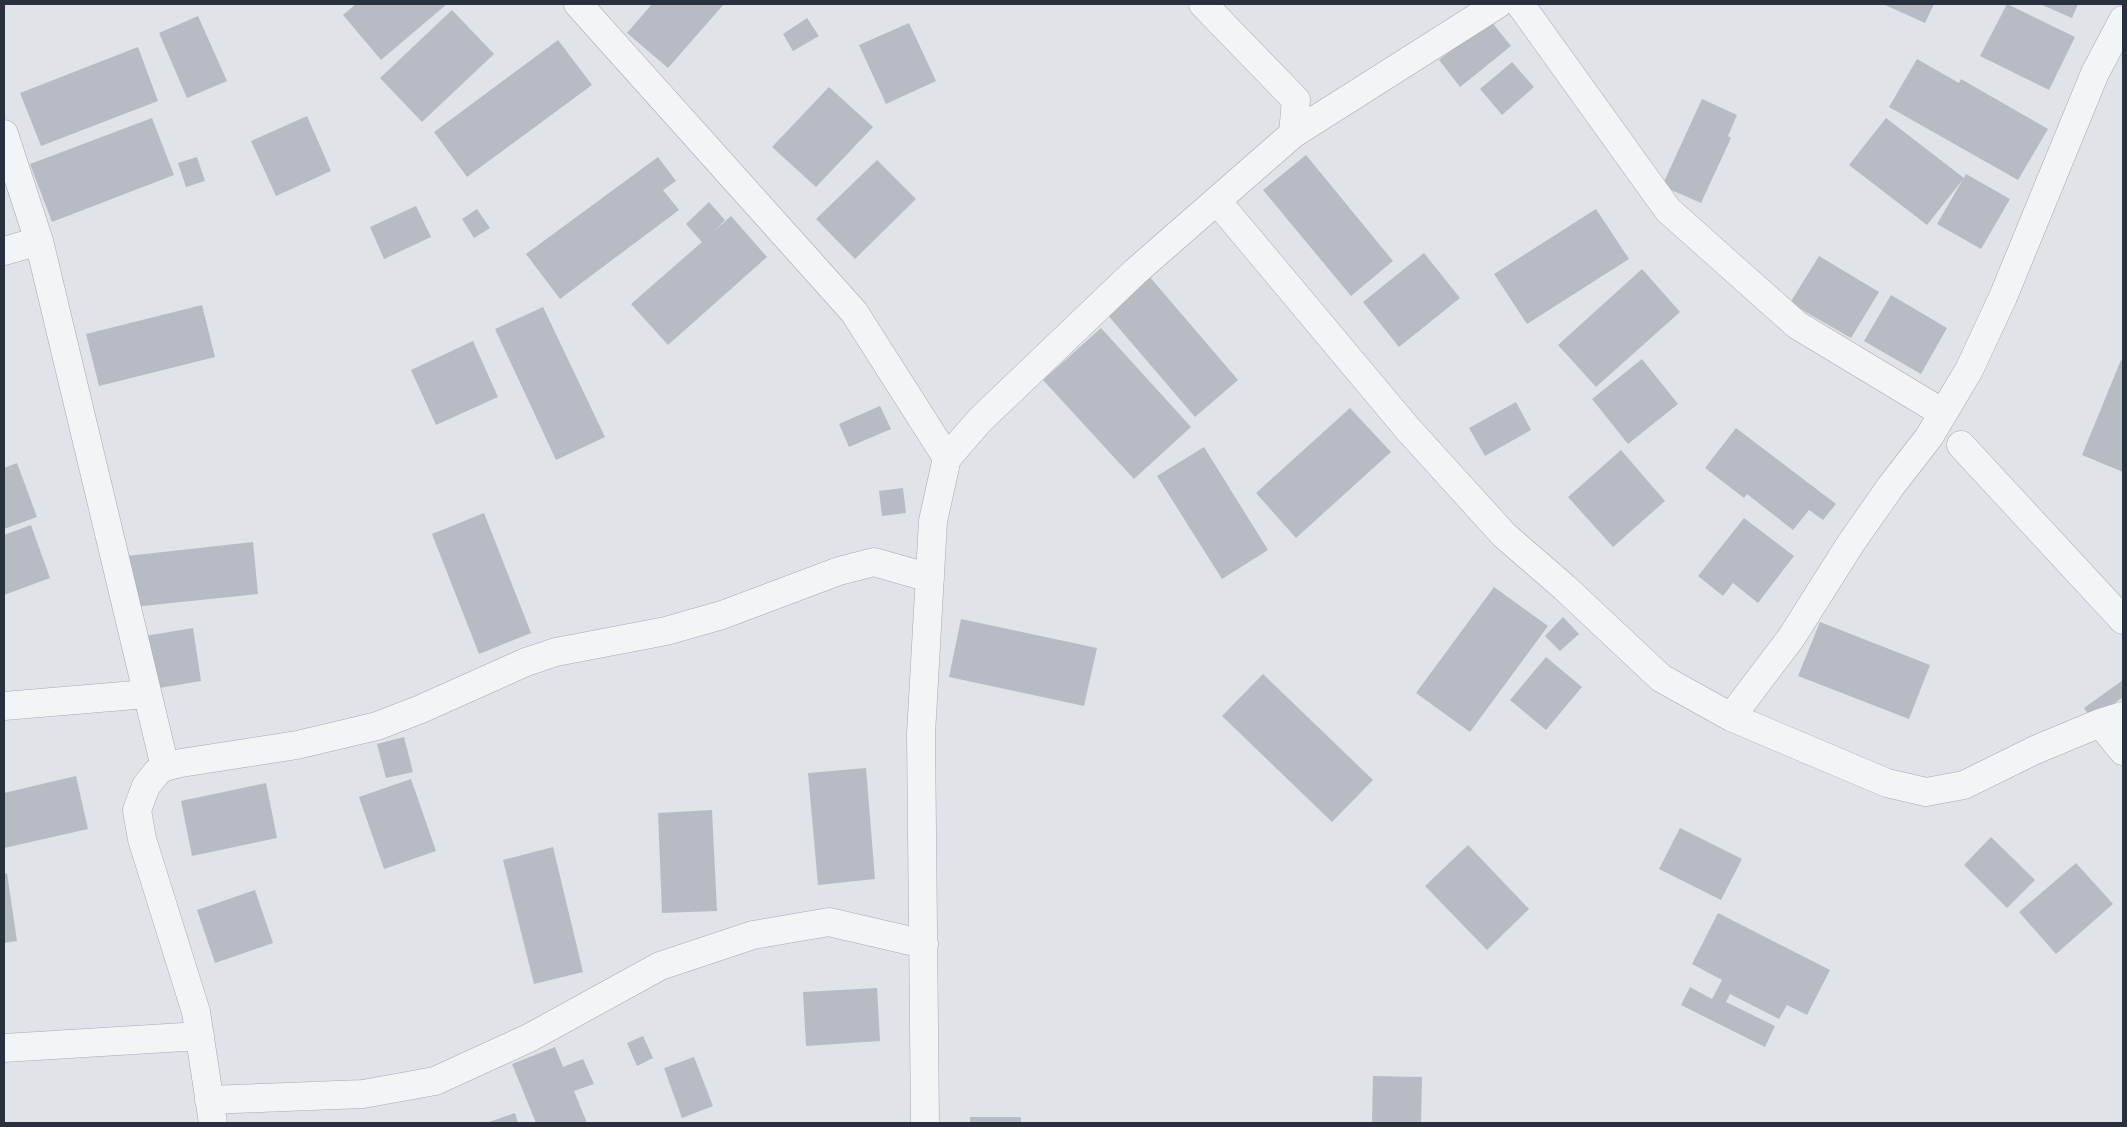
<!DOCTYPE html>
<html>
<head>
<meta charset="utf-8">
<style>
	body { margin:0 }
	#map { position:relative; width:2127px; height:1127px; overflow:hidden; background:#e0e3e8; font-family:Ubuntu,sans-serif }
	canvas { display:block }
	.frame { position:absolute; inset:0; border:5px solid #29313e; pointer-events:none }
</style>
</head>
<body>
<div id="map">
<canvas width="2127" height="1127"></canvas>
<div class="frame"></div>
</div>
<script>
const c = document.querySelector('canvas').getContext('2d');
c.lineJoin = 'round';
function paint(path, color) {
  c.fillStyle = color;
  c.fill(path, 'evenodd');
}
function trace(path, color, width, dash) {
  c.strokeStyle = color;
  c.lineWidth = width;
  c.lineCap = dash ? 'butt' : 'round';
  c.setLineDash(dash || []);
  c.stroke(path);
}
paint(new Path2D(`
	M356,4H447L381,60L343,15Z
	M652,4H724L668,68L627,33Z
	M1883,4H1934L1925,23Z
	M2007,4L2075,37L2049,90L1980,56Z
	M2040,4H2078L2072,18Z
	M452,10L494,54L422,122L380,78Z
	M198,16L227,81L187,98L159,33Z
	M807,18L819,36L793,51L783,34Z
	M1490,20L1511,46L1460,87L1439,60Z
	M909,23L936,81L886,104L859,45Z
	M558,40L592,85L467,177L434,132Z
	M138,47L158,101L41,146L20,93Z
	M1917,59L1959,83L1961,79L2048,129L2018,180L1889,107Z
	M1512,62L1534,87L1502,115L1480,89Z
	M829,87L873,127L816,187L772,147Z
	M1702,99L1737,115L1728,136L1731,138L1701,203L1662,186Z
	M307,116L331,171L276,196L251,141Z
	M152,118L174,175L52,222L30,164Z
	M1886,118L1964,178L1927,225L1849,165Z
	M1306,155L1393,261L1351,296L1263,190Z
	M197,157L205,181L186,187L178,163Z
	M658,157L676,181L663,190L679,210L560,299L526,254Z
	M877,160L916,199L855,259L816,219Z
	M1966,174L2010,199L1981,249L1937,224Z
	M709,202L725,220L713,232L731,216L767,257L668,345L631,304L702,242L686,224Z
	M416,206L431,237L384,259L370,227Z
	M477,209L490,228L474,238L462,219Z
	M1596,209L1629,259L1527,324L1494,274Z
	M1424,253L1460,298L1399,347L1363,302Z
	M1819,256L1879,292L1851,338L1790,303Z
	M1642,269L1680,312L1596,387L1558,345Z
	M1149,276L1238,380L1195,417L1106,313Z
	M1891,295L1947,328L1921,374L1864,341Z
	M202,305L215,357L99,386L86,334Z
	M543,307L605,437L556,460L495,329Z
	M1101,328L1191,427L1134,479L1043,380Z
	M473,341L498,397L436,425L411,370Z
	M1642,359L1678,404L1628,444L1592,399Z
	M2121,360L2123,361V472L2082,455Z
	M1516,402L1531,430L1485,456L1469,428Z
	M880,406L891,429L849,447L839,424Z
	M1350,408L1391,452L1296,538L1256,493Z
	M1736,428L1836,504L1823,520L1809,510L1793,530L1747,494L1744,498L1705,468Z
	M1204,447L1268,550L1222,579L1157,476Z
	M1621,450L1665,501L1613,547L1568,497Z
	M17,463L37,517L4,529V468Z
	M903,488L906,513L882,516L879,491Z
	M484,513L531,633L479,654L432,534Z
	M1744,518L1794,556L1758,603L1733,583L1723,596L1698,576Z
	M31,525L50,578L4,595V535Z
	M253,542L258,594L133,607L127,556Z
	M1494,587L1548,626L1470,732L1416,693Z
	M1563,617L1579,634L1560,651L1545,636Z
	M961,619L1097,648L1084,706L949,677Z
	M1820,622L1930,665L1909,719L1798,676Z
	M193,628L201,681L153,689L145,636Z
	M1546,657L1582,687L1546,730L1510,700Z
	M1263,674L1373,780L1332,822L1222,716Z
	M2123,680V697L2092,720L2084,708Z
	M404,737L413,772L386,778L377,744Z
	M866,768L875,879L818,885L808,773Z
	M76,776L88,829L4,848V793Z
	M411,779L436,851L384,869L359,797Z
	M266,783L277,838L192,856L181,801Z
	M712,810L717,911L662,913L658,813Z
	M1680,828L1742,859L1721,900L1659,869Z
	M1991,837L2035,880L2007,908L1964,865Z
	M1468,845L1529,909L1487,950L1425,886Z
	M553,847L583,972L534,984L503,860Z
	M2076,863L2113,904L2056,954L2019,912Z
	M7,873L17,941L4,943V874Z
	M255,890L273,943L215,963L197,910Z
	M1718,913L1830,970L1807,1015L1787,1005L1779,1019L1730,994L1726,1002L1775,1026L1765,1047L1681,1005L1690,987L1712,999L1722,980L1692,964Z
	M877,988L880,1041L806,1046L803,992Z
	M643,1036L653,1058L637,1066L627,1043Z
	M555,1047L563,1067L583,1059L594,1084L574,1091L587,1123H536L512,1064Z
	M694,1057L713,1106L682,1118L664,1068Z
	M1373,1076L1422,1077L1421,1123H1372Z
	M515,1113L518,1123H486Z
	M970,1117H1021V1123H970Z`), '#b7bcc4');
const street = new Path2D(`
	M578,4L854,312L947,458
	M1203,4L1296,100L1293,134
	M1520,4L1668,210L1797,325L1943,413
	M4,134L39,241L165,767
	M1217,201L1407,428L1504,535L1564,587L1661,678L1731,717L1887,783L1926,792L1964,785L2035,750L2100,723L2123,716
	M4,251L39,241
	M1961,445L2123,620
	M4,706L147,694
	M1731,717L1791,638L1851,543L1891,486L1929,437L1969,370L2003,297L2095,73L2123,20
	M2100,723L2123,751
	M4,1048L200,1036
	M209,1100L363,1094L435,1081L529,1038L660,966L753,935L829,922L924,944
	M213,1123L196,1012L142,839L137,810L146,786L157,772L165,767L181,763L297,745L377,726L421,709L526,662L556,652L666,631L722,615L839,571L874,562L930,578
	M925,1123L921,734L933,521L947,458L980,420L1135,272L1293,134L1498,4`);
trace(street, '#a5aab2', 29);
trace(street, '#f2f4f6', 28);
</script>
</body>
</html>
